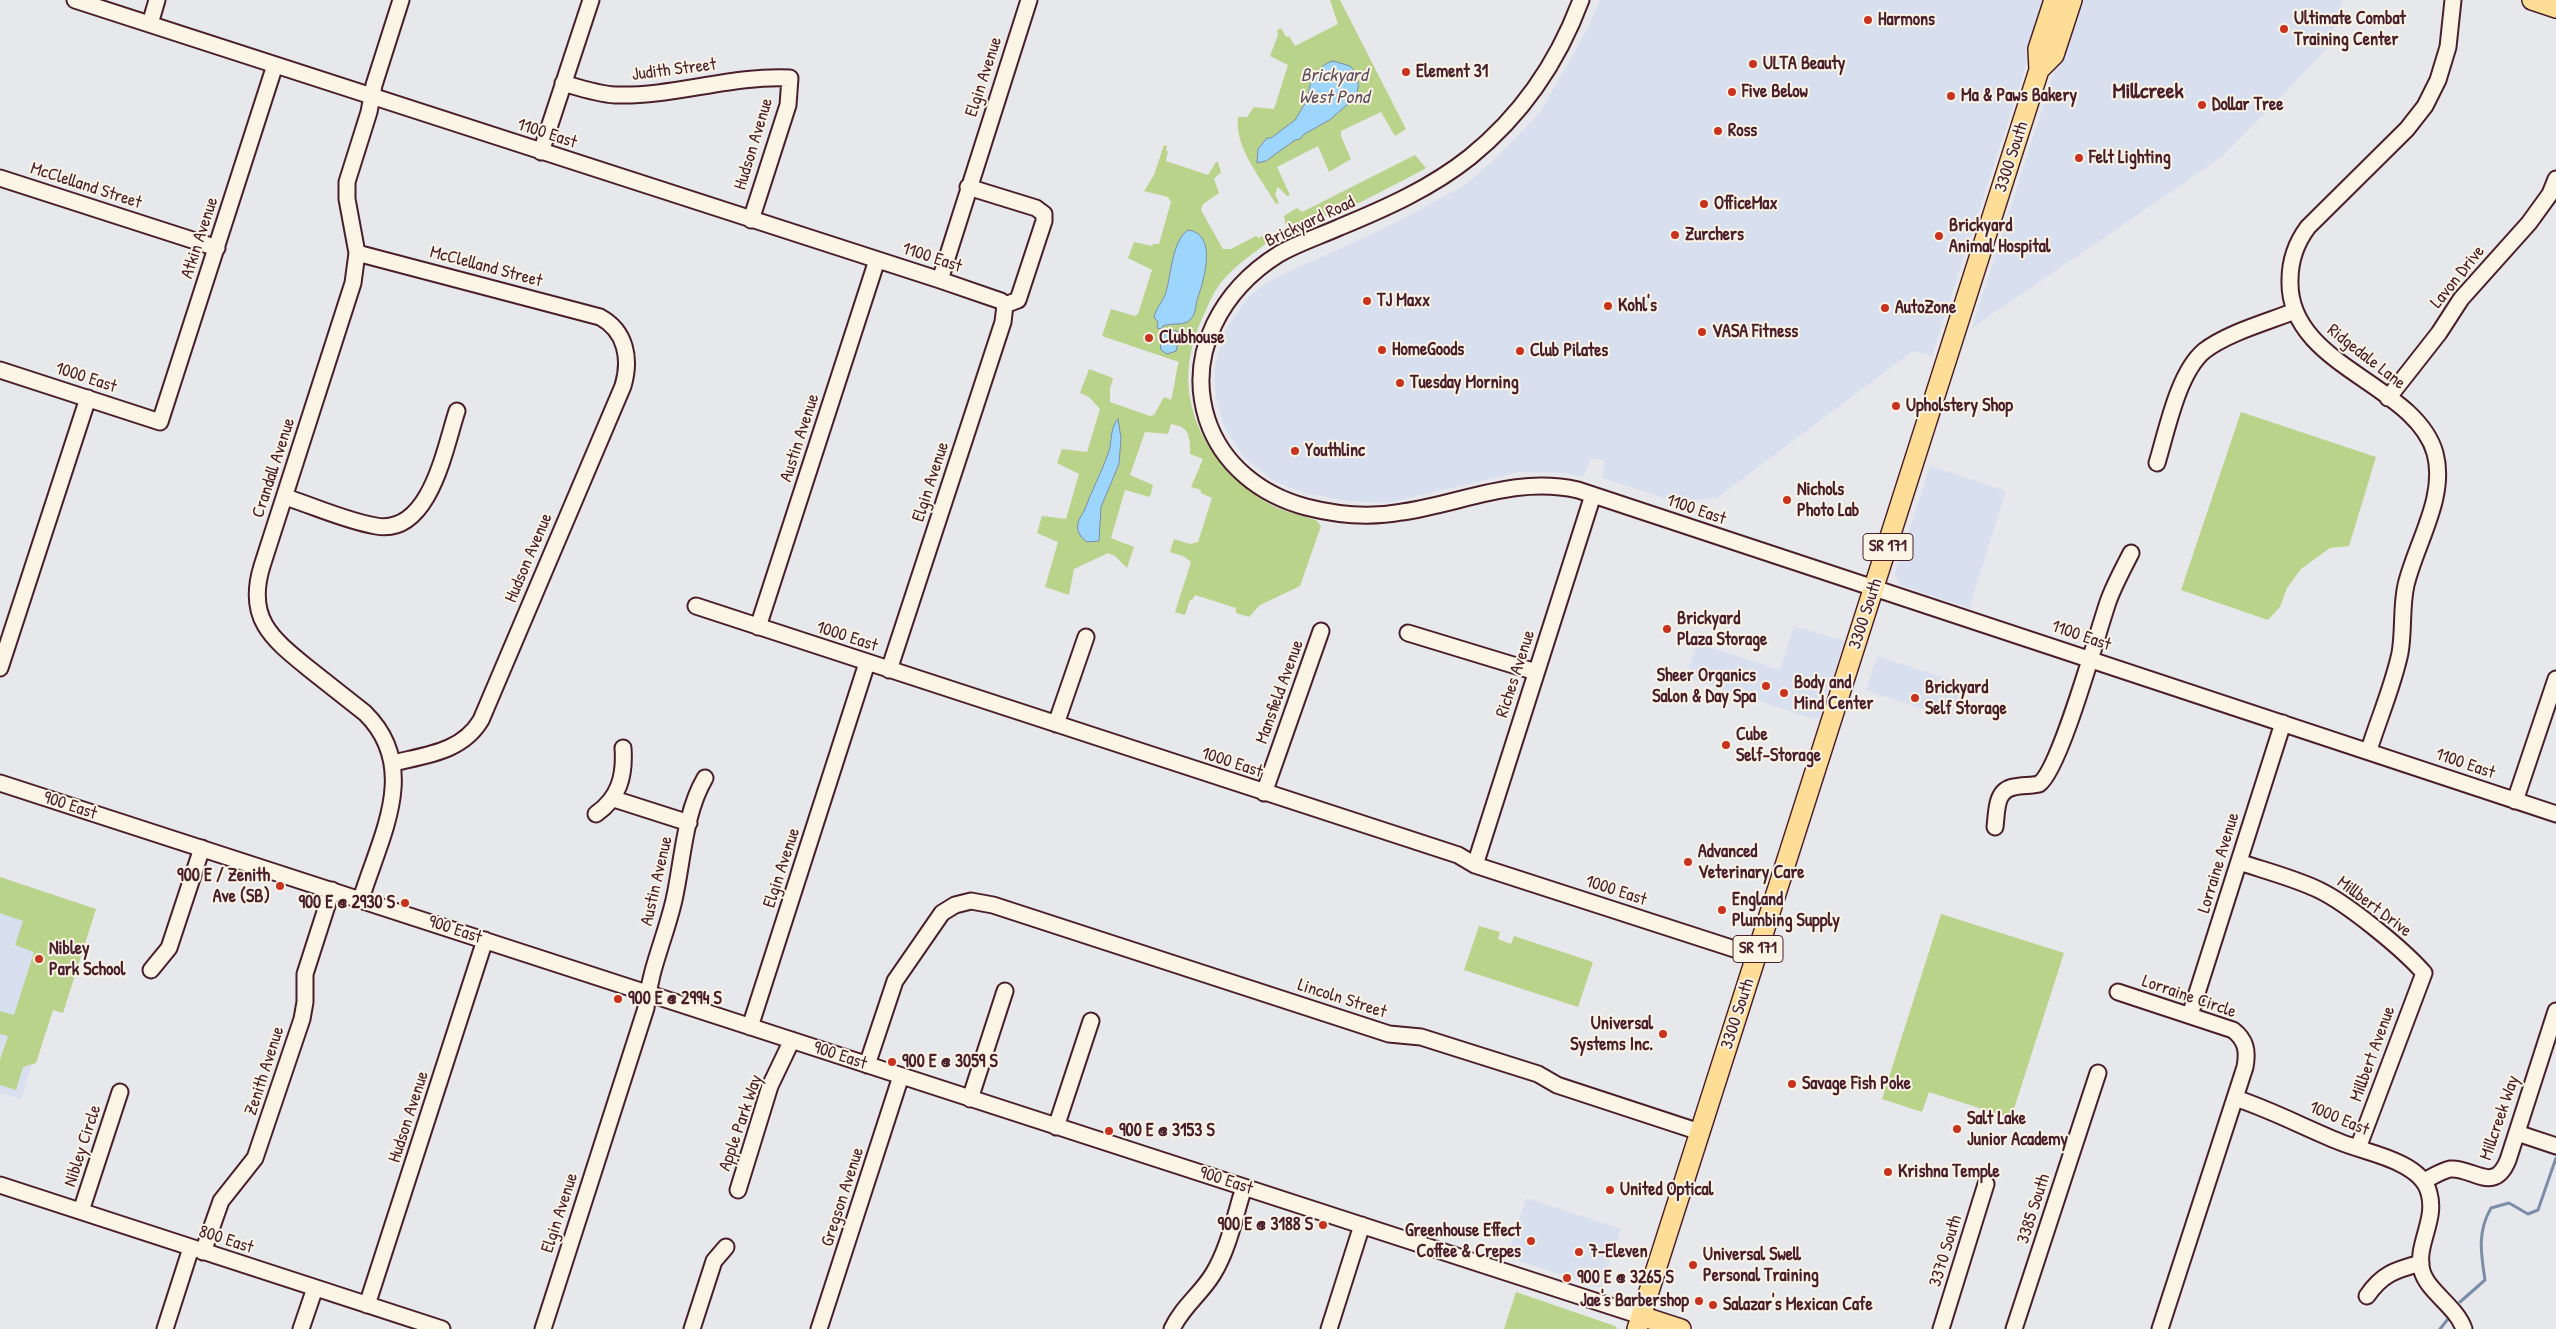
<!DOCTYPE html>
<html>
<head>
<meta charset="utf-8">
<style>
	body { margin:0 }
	canvas { display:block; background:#e7e8eb }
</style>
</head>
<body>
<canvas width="2556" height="1329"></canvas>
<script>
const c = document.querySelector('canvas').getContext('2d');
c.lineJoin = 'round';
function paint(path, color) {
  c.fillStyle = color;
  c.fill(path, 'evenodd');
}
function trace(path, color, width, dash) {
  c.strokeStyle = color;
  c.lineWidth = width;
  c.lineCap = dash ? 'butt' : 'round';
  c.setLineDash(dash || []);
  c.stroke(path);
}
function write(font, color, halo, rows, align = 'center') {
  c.font = font + ' "Patrick Hand",sans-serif';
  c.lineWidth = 4;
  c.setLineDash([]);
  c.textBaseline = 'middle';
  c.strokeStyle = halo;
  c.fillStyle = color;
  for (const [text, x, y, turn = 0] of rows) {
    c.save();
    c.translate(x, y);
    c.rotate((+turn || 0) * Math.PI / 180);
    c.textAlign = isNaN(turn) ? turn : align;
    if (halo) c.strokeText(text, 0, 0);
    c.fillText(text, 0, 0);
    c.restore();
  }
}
paint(new Path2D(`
	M1600,0H2047L1932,356L1913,351L1717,498L1673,501L1603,478L1604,460L1591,459L1583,477L1563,473L1519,472L1387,503L1348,501L1305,493L1274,481L1244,457L1225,428L1216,398L1214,371L1224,332L1249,296L1269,281L1391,225L1465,185L1497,157L1541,111L1589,26Z
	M2077,0H2343L2327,49L2222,157L1972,328Z
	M1930,466L2006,491L1969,608L1900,585L1895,574Z
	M1794,626L1845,641L1819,718L1814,719L1686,677L1697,643L1780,670Z
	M1877,656L1962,684L1951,718L1866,690Z
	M0,879L94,909L61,1013L49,1009L21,1099L0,1093Z
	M1526,1198L1621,1229L1601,1288L1507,1257Z`), '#d8dfef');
paint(new Path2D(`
	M1330,0H1340L1406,129L1395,136L1381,112L1341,131V136L1351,159L1329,172L1318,146L1277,167L1290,195L1287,196L1278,187L1275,194L1279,203L1276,204C1262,180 1234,147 1238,117H1247L1254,107L1274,109L1288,65L1270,56L1278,35L1277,30L1281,28L1286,37L1289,36L1295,46L1338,24Z
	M1164,145L1167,146L1166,151H1168L1166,161L1208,175L1216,162H1218L1221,172L1214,179L1219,193L1203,204L1201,210L1223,249H1231L1256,236L1259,238L1267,233L1271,240C1255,252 1237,264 1224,279C1214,289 1208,306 1202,319C1168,392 1201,461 1266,502C1280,511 1300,515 1316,520L1321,526L1300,586L1260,605L1249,617L1236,613V608L1195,595L1192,600H1190L1185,615L1175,612L1191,562L1185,557L1170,552L1174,539L1190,544L1198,542L1212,498L1201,493V490L1191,487L1203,459L1190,454C1190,436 1190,427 1171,424L1168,434L1145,432L1130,475L1153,485L1150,497L1125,490L1111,538L1134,547L1127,568L1115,556L1108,553L1074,569L1069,595L1045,587L1058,542L1037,533L1042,516L1066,519L1079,474L1057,463L1062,449L1087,452L1100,409L1089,397L1080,393L1089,369L1113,378L1110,389V402L1150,416L1154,415L1164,397L1171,400C1175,386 1175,374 1179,362L1102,336L1111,309L1135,316L1138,314L1152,270L1128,258L1134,242L1152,246L1153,244H1159L1171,202L1168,197L1144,191L1154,175Z
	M1415,155L1426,168L1419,172L1363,201L1294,229L1285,223L1284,216L1297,208L1302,212Z
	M2241,412L2376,457L2349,546L2330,548L2301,569L2287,588L2280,607L2268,620L2181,590Z
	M0,877L96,909L63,1013L53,1010L36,1063L23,1067L16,1090L0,1085V1060L8,1036L0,1034V1011L14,1015L34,952L15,945L23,921L0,913Z
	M1941,914L2064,953L2011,1118L1929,1092L1922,1112L1882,1099Z
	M1479,926L1500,932L1498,939L1511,944L1514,936L1593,962L1578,1007L1464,970Z
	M1516,1292L1615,1326L1617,1329H1504Z`), '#b9d38b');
const water = new Path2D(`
	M1333,61L1350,66C1361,78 1360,90 1352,104L1349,103L1331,119L1303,135L1300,139L1295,140L1266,161L1257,163L1258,149L1267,138H1271L1295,120L1309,97C1307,83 1318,65 1333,61Z
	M1188,230C1218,233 1204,280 1198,297C1195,304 1197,312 1191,319C1184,327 1172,322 1163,326L1161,329L1157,328L1158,322L1154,317C1156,307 1164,301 1166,292C1171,276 1172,240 1188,230Z
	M1170,329L1177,331L1179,338L1176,351L1167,354L1161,350C1159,342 1163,333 1170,329Z
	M1118,419L1121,438L1119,464L1101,507L1099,541L1087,542C1081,538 1076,531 1078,523C1079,518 1083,514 1085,509C1092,489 1102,472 1109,451C1112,441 1110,427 1118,419Z`);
paint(water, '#9cd6fd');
trace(water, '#7b8da9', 1);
trace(new Path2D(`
	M2460,1302L2485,1280C2481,1254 2477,1232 2491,1208L2509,1203L2528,1214L2538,1210L2556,1158
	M2440,1329L2448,1319`), '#7b8da9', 3);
const minor = new Path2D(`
	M75,0L940,280L1001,301L1005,305
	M1581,0C1558,62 1522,115 1470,157C1431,188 1386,208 1340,227C1320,236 1298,243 1279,254C1223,289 1186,352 1207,419C1222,465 1261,495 1306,507C1337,515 1370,518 1402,512C1463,503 1515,476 1578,490L2556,814
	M150,24L157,0
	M563,83C580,88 598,94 615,95C674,97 731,75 790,78L788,105L751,220
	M541,152L591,0
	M0,178L217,248
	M968,187L1036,208L1044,214V221L1018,300L1005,305
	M357,253L600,317C626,331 631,359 623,386L481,720C462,752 426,755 393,763
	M940,280L1029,0
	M0,370L160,422L275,65
	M2388,398L2439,333L2461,299L2529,223L2550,194L2556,179
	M2157,463C2167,430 2178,373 2204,351C2227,333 2267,322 2295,311
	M285,497C314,506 346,521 376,526C430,536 445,447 457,411
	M696,606L1458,855L1475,865L1756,956
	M758,627L877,260
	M1408,633L1536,672
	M0,668L88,398
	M889,670L1003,322L1005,305
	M1056,724L1086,637
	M2369,750C2379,718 2393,686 2400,653C2404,630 2401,607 2406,585C2416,543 2447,497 2435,453C2415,383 2287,366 2290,280C2290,260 2296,243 2308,227L2407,129L2425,106L2438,80L2448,47L2453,0
	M0,783L1641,1316
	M1264,793L1321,631
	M614,799L689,823
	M2515,801L2556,679
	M596,814C619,798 625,776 623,748
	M1995,827C1997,812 1995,790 2014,787C2022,785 2031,786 2039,784C2060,770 2097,634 2108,602C2114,585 2123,569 2131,553
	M2239,862C2266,871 2294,878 2319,890C2348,904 2403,949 2424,973L2358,1148
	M1475,865L1593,495
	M361,899C380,837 421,768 365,713C346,698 327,683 308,668C271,638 246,618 262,566L353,283L357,253L347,199V182L369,112L374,85L401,0
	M151,970L169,948L202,848
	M2118,992L2233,1030C2246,1040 2248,1051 2245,1067L2160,1329
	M2190,1015L2283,723
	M750,1027L867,663
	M867,1065L895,981L942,913L955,905L971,901L993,905L1389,1034L1421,1037L1538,1074L1557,1085L1700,1132
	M2235,1098C2272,1110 2305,1128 2340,1142C2360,1150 2382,1154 2401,1164C2413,1170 2426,1180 2429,1193C2437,1221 2415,1245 2422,1271C2428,1292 2456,1306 2464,1329
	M970,1099L1005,991
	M1056,1127L1091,1021
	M2517,1133L2556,1146
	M2424,1181C2432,1177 2441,1171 2450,1169C2473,1167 2494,1195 2508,1160L2556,1011
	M0,1185L442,1329
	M738,1190L770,1086L792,1040
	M81,1211L120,1092
	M203,1252L221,1201L255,1158L302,1019L305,1002V974L332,890
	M2367,1296C2382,1274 2395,1270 2421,1263
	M367,1305L485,940
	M165,1329L191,1248
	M301,1329L315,1288
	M543,1329L646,1008C650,968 665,939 674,900C683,860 684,814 705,778
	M692,1329L714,1261L726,1247
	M819,1329L901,1076
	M1172,1329C1182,1307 1201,1294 1213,1274C1229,1248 1235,1215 1244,1187
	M1329,1329L1362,1225
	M1941,1329L1986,1184
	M2014,1329L2098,1073`);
const major = new Path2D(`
	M2532,0L2556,8
	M2039,70L2054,55L2072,0
	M1641,1316L1681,1329
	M1637,1329L2039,70L2038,49L2054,0`);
trace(minor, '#4a1f2b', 19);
trace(major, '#4a1f2b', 22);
trace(minor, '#fcf5e5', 15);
trace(major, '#fedd96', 19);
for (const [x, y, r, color] of [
	[1868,20,5,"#c8321e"],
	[2284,29,5,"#c8321e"],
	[1753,64,5,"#c8321e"],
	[1406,72,5,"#c8321e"],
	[1732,92,5,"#c8321e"],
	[1951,96,5,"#c8321e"],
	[2202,105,5,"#c8321e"],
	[1718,131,5,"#c8321e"],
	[2079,158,5,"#c8321e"],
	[1704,204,5,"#c8321e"],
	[1675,235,5,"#c8321e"],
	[1939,236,5,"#c8321e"],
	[1367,301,5,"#c8321e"],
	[1608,306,5,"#c8321e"],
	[1885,308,5,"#c8321e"],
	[1702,332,5,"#c8321e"],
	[1149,338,5,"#c8321e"],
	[1382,350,5,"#c8321e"],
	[1520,351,5,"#c8321e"],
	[1400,383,5,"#c8321e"],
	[1896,406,5,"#c8321e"],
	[1295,451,5,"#c8321e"],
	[1787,500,5,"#c8321e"],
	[1667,629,5,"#c8321e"],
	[1766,686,5,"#c8321e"],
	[1784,693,5,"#c8321e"],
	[1915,698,5,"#c8321e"],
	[1726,745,5,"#c8321e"],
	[1688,862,5,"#c8321e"],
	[280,886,5,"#c8321e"],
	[405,903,5,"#c8321e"],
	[1722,910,5,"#c8321e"],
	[39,959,5,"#c8321e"],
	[618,999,5,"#c8321e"],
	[1663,1034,5,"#c8321e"],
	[892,1062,5,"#c8321e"],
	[1792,1084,5,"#c8321e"],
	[1957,1129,5,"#c8321e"],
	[1109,1131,5,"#c8321e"],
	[1888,1172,5,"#c8321e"],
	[1610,1190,5,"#c8321e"],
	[1323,1225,5,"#c8321e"],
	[1531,1241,5,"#c8321e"],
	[1579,1252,5,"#c8321e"],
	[1693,1265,5,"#c8321e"],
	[1567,1278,5,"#c8321e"],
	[1699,1301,5,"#c8321e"],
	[1713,1305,5,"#c8321e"]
]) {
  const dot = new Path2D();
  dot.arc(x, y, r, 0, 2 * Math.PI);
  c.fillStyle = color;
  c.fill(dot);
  trace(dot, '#fcf5e5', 2);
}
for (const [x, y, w] of [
	[1888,547,50],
	[1758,949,50]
]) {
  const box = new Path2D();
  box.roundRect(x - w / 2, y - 13.5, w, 27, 4);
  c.fillStyle = '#fcf5e5';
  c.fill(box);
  trace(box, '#4a1f2b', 1);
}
write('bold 16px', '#4a1f2b', null, [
	["SR 171",1888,547],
	["SR 171",1758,949]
]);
write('bold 18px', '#4a1f2b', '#fcf5e5', [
	["Ultimate Combat",2294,19],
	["Training Center",2294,40],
	["Harmons",1878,20],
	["ULTA Beauty",1763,64],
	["Element 31",1416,72],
	["Five Below",1742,92],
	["Ma & Paws Bakery",1961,96],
	["Dollar Tree",2212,105],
	["Ross",1728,131],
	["Felt Lighting",2089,158],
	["OfficeMax",1714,204],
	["Brickyard",1949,226],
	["Animal Hospital",1949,247],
	["Zurchers",1685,235],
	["TJ Maxx",1377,301],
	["Kohl's",1618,306],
	["AutoZone",1895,308],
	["VASA Fitness",1712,332],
	["Clubhouse",1159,338],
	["HomeGoods",1392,350],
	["Club Pilates",1530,351],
	["Tuesday Morning",1410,383],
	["Upholstery Shop",1906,406],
	["Youthlinc",1305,451],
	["Nichols",1797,490],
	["Photo Lab",1797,511],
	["Brickyard",1677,619],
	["Plaza Storage",1677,640],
	["Sheer Organics",1756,676,"right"],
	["Salon & Day Spa",1756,697,"right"],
	["Body and",1794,683],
	["Mind Center",1794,704],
	["Brickyard",1925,688],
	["Self Storage",1925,709],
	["Cube",1736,735],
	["Self-Storage",1736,756],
	["Advanced",1698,852],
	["Veterinary Care",1698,873],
	["900 E / Zenith",270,876,"right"],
	["Ave (SB)",270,897,"right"],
	["England",1732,900],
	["Plumbing Supply",1732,921],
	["900 E @ 2930 S",395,903,"right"],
	["Nibley",49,949],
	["Park School",49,970],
	["900 E @ 2994 S",628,999],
	["Universal",1653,1024,"right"],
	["Systems Inc.",1653,1045,"right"],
	["900 E @ 3059 S",902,1062],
	["Savage Fish Poke",1802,1084],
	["Salt Lake",1967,1119],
	["Junior Academy",1967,1140],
	["900 E @ 3153 S",1119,1131],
	["Krishna Temple",1898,1172],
	["United Optical",1620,1190],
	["900 E @ 3188 S",1313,1225,"right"],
	["Greenhouse Effect",1521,1231,"right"],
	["Coffee & Crepes",1521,1252,"right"],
	["7-Eleven",1589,1252],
	["Universal Swell",1703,1255],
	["Personal Training",1703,1276],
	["900 E @ 3265 S",1577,1278],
	["Jae's Barbershop",1689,1301,"right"],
	["Salazar's Mexican Cafe",1723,1305]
], 'left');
write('18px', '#4a1f2b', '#fcf5e5', [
	["Judith Street",674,70,-7],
	["Elgin Avenue",984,77,-72],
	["1100 East",547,134,18],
	["Hudson Avenue",754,144,-73],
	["3300 South",2012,157,-72],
	["McClelland Street",86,186,18],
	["Brickyard Road",1310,222,-25],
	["Atkin Avenue",200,238,-72],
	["1100 East",932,258,18],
	["McClelland Street",486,267,15],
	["Lavon Drive",2458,277,-51],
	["Ridgedale Lane",2366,357,38],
	["1000 East",86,378,18],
	["Austin Avenue",800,438,-72],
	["Crandall Avenue",274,468,-72],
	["Elgin Avenue",931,482,-72],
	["1100 East",1696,510,19],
	["Hudson Avenue",529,558,-67],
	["3300 South",1866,614,-72],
	["1100 East",2081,636,19],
	["1000 East",847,637,18],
	["Riches Avenue",1516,674,-72],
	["Mansfield Avenue",1280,692,-70],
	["1000 East",1232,763,18],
	["1100 East",2465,764,19],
	["900 East",70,806,18],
	["Lorraine Avenue",2219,863,-73],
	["Elgin Avenue",782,868,-72],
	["Austin Avenue",657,881,-77],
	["1000 East",1616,891,18],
	["Millbert Drive",2374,907,37],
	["900 East",455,930,18],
	["Lorraine Circle",2189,997,19],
	["Lincoln Street",1342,999,18],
	["3300 South",1738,1014,-72],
	["Millbert Avenue",2373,1054,-70],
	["900 East",840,1056,18],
	["Zenith Avenue",265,1071,-72],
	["Hudson Avenue",409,1117,-72],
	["Millcreek Way",2500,1118,-71],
	["1000 East",2339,1119,23],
	["Apple Park Way",741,1123,-71],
	["Nibley Circle",83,1146,-72],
	["900 East",1226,1181,18],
	["Gregson Avenue",843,1197,-72],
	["3385 South",2034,1209,-72],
	["Elgin Avenue",560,1213,-72],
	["800 East",226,1240,18],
	["3370 South",1946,1251,-73]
]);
write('italic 19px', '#5e4d60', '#fcf5e5', [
	["Brickyard",1334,76],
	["West Pond",1334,98]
]);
write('bold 22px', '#4a1f2b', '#fcf5e5', [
	["Millcreek",2148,92]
]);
</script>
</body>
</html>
